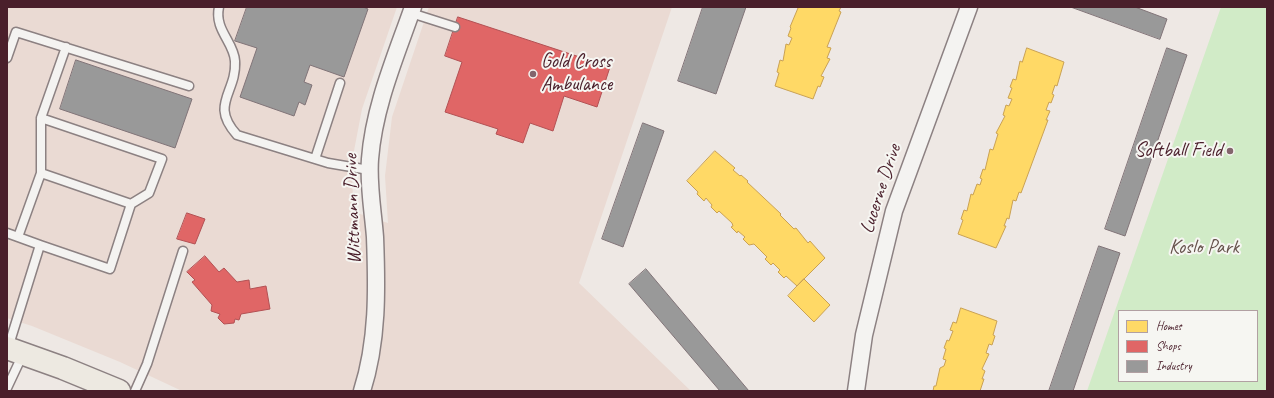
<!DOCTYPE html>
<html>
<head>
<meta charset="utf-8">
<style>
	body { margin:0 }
	#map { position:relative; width:1274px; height:398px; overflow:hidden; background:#eee8e4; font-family:Caveat,sans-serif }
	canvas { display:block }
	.frame { position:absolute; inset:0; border:8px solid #4a1f2b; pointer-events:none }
	.legend { position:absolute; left:1118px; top:310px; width:140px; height:72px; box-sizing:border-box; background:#f6f6f2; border:1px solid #b1a0a2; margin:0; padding:5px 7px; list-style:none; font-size:12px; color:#4a1f2b }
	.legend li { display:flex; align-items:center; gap:8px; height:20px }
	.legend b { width:20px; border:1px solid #b1a0a2 }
</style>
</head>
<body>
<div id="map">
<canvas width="1274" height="398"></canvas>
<div class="frame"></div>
<ul class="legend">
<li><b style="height:11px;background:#ffd966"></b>Homes</li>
<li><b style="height:11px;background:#e06666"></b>Shops</li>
<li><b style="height:11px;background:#999"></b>Industry</li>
</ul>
</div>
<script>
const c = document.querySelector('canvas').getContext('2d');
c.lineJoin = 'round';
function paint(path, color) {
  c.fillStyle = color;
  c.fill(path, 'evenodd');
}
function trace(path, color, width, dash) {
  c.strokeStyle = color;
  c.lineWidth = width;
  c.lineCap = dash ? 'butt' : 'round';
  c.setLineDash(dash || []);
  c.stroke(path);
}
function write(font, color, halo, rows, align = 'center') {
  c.font = font + ' Caveat,sans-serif';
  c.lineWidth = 4;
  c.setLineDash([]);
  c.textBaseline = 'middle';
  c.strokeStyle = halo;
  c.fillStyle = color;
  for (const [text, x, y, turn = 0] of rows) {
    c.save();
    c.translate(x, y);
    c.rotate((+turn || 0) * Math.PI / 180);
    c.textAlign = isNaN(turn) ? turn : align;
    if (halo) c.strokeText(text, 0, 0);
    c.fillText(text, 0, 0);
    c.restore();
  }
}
paint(new Path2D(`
	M7,7H397L362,109L353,156L352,178L354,212L388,223L385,176L392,117L429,7H672L579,283L691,391H182L120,362L32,326L7,318Z`), '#eadad3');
paint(new Path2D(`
	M1221,7H1267V391H1087ZM1119,311H1257V381H1119Z`), '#d1ebc7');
const homes = new Path2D(`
	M796,7H841L839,11L841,12L827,47L831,48L827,58L830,59L821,76L824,77L820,87L818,86L813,99L775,86L779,73L777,72L780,60L783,61L786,44L789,45L792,38L788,36L791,28L790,27L798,8Z
	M1027,48L1064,62L1057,86L1055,85L1052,94L1054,95L1051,103L1049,102L1046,110L1050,111L1046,120H1048L1021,193L1019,192L1016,201L1013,200L1009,219L1007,218L1004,226H1006L996,248L958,234L963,220L961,219L964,210L967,211L971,194L973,195L977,184L980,185L982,179L980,178L983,169L985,170L990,149L993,150L998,134L996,133L1005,116L1003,115L1006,105L1009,106L1012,99L1008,98L1012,88L1010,87L1013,79L1016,80L1020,61L1022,62Z
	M715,151L735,168L733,170L740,176L741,175L748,181L747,182L781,214L780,215L794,229L796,228L808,243L810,241L825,258L797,286L786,276L784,278L778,272L780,270L773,263L771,265L765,259L767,257L754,244L749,245L743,239L745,237L738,231L737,233L731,227L733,226L732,223L719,211L717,213L711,207L712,205L706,198L704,201L697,194L698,192L687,181Z
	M804,279L830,305L814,322L788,296Z
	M961,308L997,321L993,335L995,336L992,345L989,344L986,353L989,354L982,369L985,371L982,379H984L980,391H933L934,386H936L940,368L944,366L946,360L943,359L946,349L944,348L947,340L949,341L953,331L950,330L953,322L956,323Z`);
paint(homes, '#ffd966');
trace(homes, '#c9a154', 1);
const shops = new Path2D(`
	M458,17L610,67L597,107L564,96L553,131L530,123L523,143L496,134L498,129L445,112L462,62L445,56Z
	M187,213L205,219L195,244L177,239Z
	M205,256L219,272L224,268L237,282L249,280L250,289L266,286L270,309L241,314L239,320L235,319L234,323L224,324L218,318L220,314L211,311L212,305L192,282L195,280L187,272Z`);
paint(shops, '#e06666');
trace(shops, '#b35154', 1);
const industry = new Path2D(`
	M247,7H363L368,9L344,77L310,65L304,82L312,85L305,105L299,102L294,116L240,97L257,48L235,41Z
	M703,7H746L716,94L678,81Z
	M1071,7H1135L1167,19L1160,39Z
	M1167,48L1187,55L1125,236L1105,229Z
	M76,60L192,99L175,148L60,109Z
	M643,123L664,131L623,247L602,239Z
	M1099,246L1120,253L1073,391H1049Z
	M646,269L749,391H720L629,284Z`);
paint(industry, '#999');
trace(industry, '#817478', 1);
const lane = new Path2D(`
	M219,7C214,30 234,42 235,61C237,93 209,104 237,135L328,163L369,170
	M411,13L455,27
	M7,58L16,32L189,86
	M315,159L340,83
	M41,173L131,204
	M7,233L40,245L8,348
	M18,237L41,173V118
	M40,245L110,269L131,204L149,193L162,159L41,118L66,47
	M7,388L23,354
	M135,391L147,364L183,251`);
const street = new Path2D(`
	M362,391C378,341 377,289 375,237C373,211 368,185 370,159C374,106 396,56 413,7
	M856,391L864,335L894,211L969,7`);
const primary = new Path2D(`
	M7,348L63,368L119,391`);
trace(lane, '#8c8182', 11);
trace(street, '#8c8182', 19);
trace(primary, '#8c8182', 25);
trace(lane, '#f4f3f1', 8);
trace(street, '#f4f3f1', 16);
trace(primary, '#ede9e1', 22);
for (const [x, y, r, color] of [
	[533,74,4,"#83656c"],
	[1230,151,4,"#83656c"]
]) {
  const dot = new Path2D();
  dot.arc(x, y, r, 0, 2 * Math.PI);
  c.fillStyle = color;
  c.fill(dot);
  trace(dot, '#f6f6f2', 1.5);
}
write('20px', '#4a1f2b', '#f6f6f2', [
	["Gold Cross",541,62],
	["Ambulance",541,85],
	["Softball Field",1222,151,"right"]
], 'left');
write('20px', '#4a1f2b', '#f6f6f2', [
	["Lucerne Drive",881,189,-72],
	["Wittmann Drive",353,209,-92]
]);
write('20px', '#66534c', '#f6f6f2', [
	["Koslo Park",1204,248]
]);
</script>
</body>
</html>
